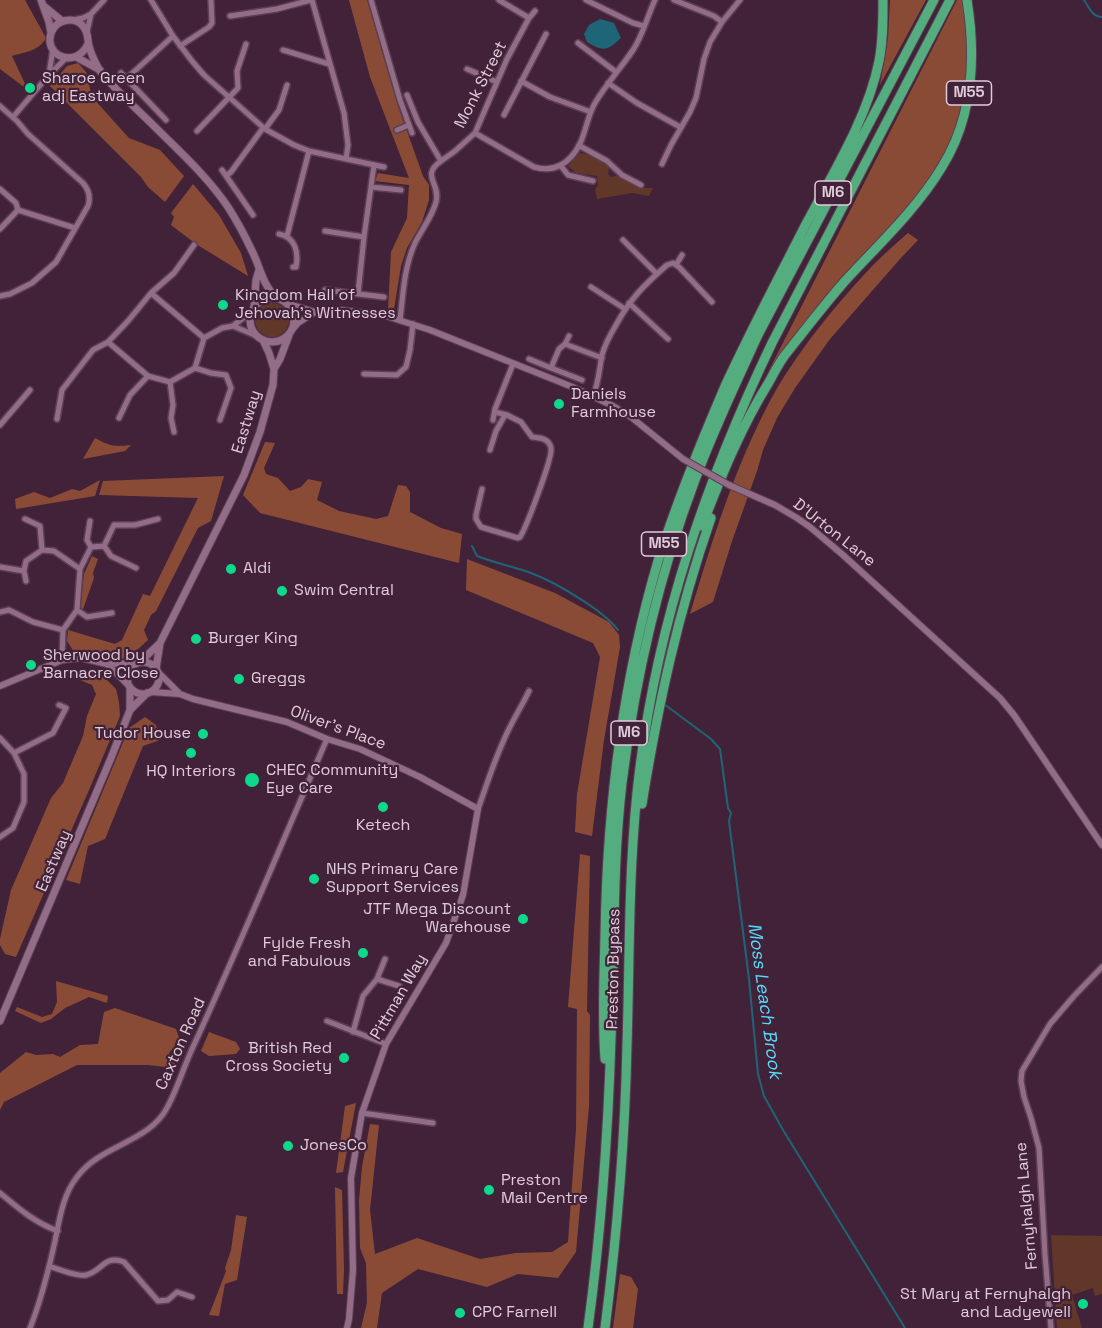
<!DOCTYPE html>
<html>
<head>
<meta charset="utf-8">
<style>
	body { margin:0 }
	canvas { display:block; background:#422239 }
</style>
</head>
<body>
<canvas width="1102" height="1328"></canvas>
<script>
const c = document.querySelector('canvas').getContext('2d');
c.lineJoin = 'round';
function paint(path, color) {
  c.fillStyle = color;
  c.fill(path, 'evenodd');
}
function trace(path, color, width, dash) {
  c.strokeStyle = color;
  c.lineWidth = width;
  c.lineCap = dash ? 'butt' : 'round';
  c.setLineDash(dash || []);
  c.stroke(path);
}
function write(font, color, halo, rows, align = 'center') {
  c.font = font + ' "Space Grotesk",sans-serif';
  c.lineWidth = 4.5;
  c.setLineDash([]);
  c.textBaseline = 'middle';
  c.strokeStyle = halo;
  c.fillStyle = color;
  for (const [text, x, y, turn = 0] of rows) {
    c.save();
    c.translate(x, y);
    c.rotate((+turn || 0) * Math.PI / 180);
    c.textAlign = isNaN(turn) ? turn : align;
    if (halo) c.strokeText(text, 0, 0);
    c.fillText(text, 0, 0);
    c.restore();
  }
}
paint(new Path2D(`
	M580,153C590,155 603,159 609,168L608,174L611,177L618,175L641,188H653L649,196L633,193L597,199L595,189L598,186L597,176L576,173L568,166Z
	M255 320a17 17 0 1 1 34 0a17 17 0 1 1-34 0Z
	M1051,1235L1102,1236V1294L1095,1296L1093,1288L1072,1295L1082,1328H1057Z`), '#61372a');
paint(new Path2D(`
	M0,0H25L46,38C39,51 25,52 12,56L28,90L0,69Z
	M349,0H367L398,106L423,176L429,185V200L422,222L407,248L401,266L394,309L388,310L391,252L407,218L409,185L375,181L378,173L409,178L370,77Z
	M890,0H926L880,85L888,38Z
	M957,0H962C975,56 967,122 936,171C926,188 912,204 900,218C891,229 880,237 870,247C860,258 849,269 839,280C809,314 783,351 759,390Z
	M78,63L86,72L92,97L129,138L160,150L184,176L165,202L148,187L141,177L50,86L67,66Z
	M193,184L219,215L241,253L248,276L196,244L171,225L174,217L171,213Z
	M908,233L918,240L900,259L830,339L795,388L777,418L763,450L757,471L732,541L713,602L690,614C712,541 734,469 770,401C793,358 828,314 862,277C876,261 892,247 908,233Z
	M95,438C110,446 113,447 131,445L125,451L83,459Z
	M265,442L275,443L264,468L266,474L278,478L290,491L301,487L308,479L322,482L317,500L339,511L376,519L388,516L398,485L406,486L410,492V512L441,528L462,534L459,563L260,513L243,495Z
	M224,476L211,521L198,528L156,611L151,615L144,630L148,640L127,659L74,652L67,641L68,630L115,644L122,640L143,594L150,596L198,498L99,495L103,481Z
	M100,480L95,496L16,509L15,499L34,492L50,498L72,489L80,491Z
	M92,556L98,559L93,573L94,578L83,609L80,608L84,574Z
	M467,559L555,593L609,622L619,635L620,647L604,740L592,836L575,832L577,794L600,657L593,643L466,590Z
	M86,671L100,673L116,689L119,702L120,716L92,783L16,957L5,954L0,945V939L11,890L51,798L63,783L83,736L87,716L96,694L92,685L73,677L71,672Z
	M145,717L156,725L160,740L143,746L105,839L88,846L80,884L66,880L129,728Z
	M580,854L590,856L587,1011L590,1015L589,1106L576,1252L558,1278L518,1274L487,1287L418,1269L382,1293L377,1328H361L367,1303L366,1263L360,1248L359,1200L362,1167L370,1124L379,1125L370,1210L375,1254L417,1238L480,1259L516,1253L552,1252L568,1242L576,1129L577,1009L568,1007Z
	M56,981L108,996L107,1003L89,997L65,1008L51,1019L41,1023L15,1011L17,1007L42,1017L52,1014L57,1002Z
	M115,1008L176,1029L179,1038L176,1045L169,1053L170,1061L177,1063L175,1068L148,1065H77L4,1102L0,1110V1073L26,1052L36,1055L53,1054L60,1057L80,1045L98,1044L104,1012Z
	M209,1032L236,1042L240,1049L236,1054L209,1056L201,1051Z
	M356,1103L343,1172L336,1173L345,1106Z
	M335,1187L342,1190L344,1269L343,1294H337Z
	M236,1215L247,1217L237,1280L225,1284L219,1316L209,1315L226,1271L225,1268L231,1250Z
	M620,1274L631,1277L638,1289L633,1328H613Z`), '#8a4b36');
paint(new Path2D(`
	M600,19L614,23L621,38C607,51 603,52 587,42L584,34L589,25Z`), '#1d6577');
trace(new Path2D(`
	M1084,0C1089,7 1092,17 1102,17
	M472,546L477,556C495,563 514,567 531,573C555,582 603,610 618,630
	M664,704L711,739L720,749L728,808L731,813L729,821L749,979L758,1074L764,1096L783,1130L905,1328`), '#1d6577', 2);
const minor = new Path2D(`
	M151,0L173,36L192,61L204,75L265,129L294,145L309,151L384,167
	M312,0L344,113L348,145L346,159
	M371,0L400,100L412,133
	M499,0L529,18
	M586,0L633,23L644,26
	M674,0L714,16L722,22
	M91,14L104,0
	M230,16L277,9L311,0
	M73,20L83,18L91,14L87,32
	M578,43L616,72
	M180,46L209,27L212,23L211,0
	M283,50L329,64
	M467,69L497,82
	M121,73L166,120
	M49,74L53,49
	M126,79L173,36
	M521,81L550,97L591,112
	M608,83L637,103L680,127
	M407,95L418,122L441,161L455,151L475,133L507,59L529,18L535,11
	M0,106L17,121L28,134L83,183C89,190 91,197 88,206L56,262L32,283L10,294L0,296
	M504,115L546,34
	M13,117L48,76L66,58
	M265,129L279,110L287,85
	M397,130L409,125
	M197,131L238,88L237,71L246,44
	M475,133L534,167C548,171 561,168 571,157C586,141 585,120 595,103C606,84 621,68 633,50C643,35 647,17 655,0
	M580,146L607,161L622,175L641,185
	M662,164L671,145L690,112L696,98L704,59L710,42L722,22L740,0
	M561,166L568,175L593,181
	M222,170L253,215
	M226,176L231,172L263,128
	M371,187L401,190
	M0,189L16,203L18,210L0,229
	M18,210L75,228
	M325,231L364,237
	M279,234C295,237 299,252 296,267H293
	M287,236L309,151
	M623,240L657,274
	M676,265L682,255
	M591,287L625,309
	M325,290L384,297
	M151,293L204,338
	M358,294L364,237L374,165
	M629,303L668,339
	M400,320C403,295 404,267 415,243C422,229 432,217 436,202C441,183 420,176 441,161
	M233,326L257,336
	M569,336L565,344L602,358
	M108,342L148,376L170,382L195,368L204,338L222,328L233,326L252,311
	M565,344L559,349L551,368L582,380
	M529,359L551,368
	M195,368L211,373L226,375L231,388L220,420
	M364,374L397,375L406,367L410,350L413,324
	M170,382L173,405L171,418L174,432
	M593,396C599,382 599,370 602,355C605,344 610,335 616,325C630,299 644,285 667,265L673,263L679,267L712,302
	M119,418L130,395L148,376
	M57,419L62,390L93,350L108,342L128,321L151,293L174,273L194,245
	M493,420L495,409L513,364
	M0,425L30,390
	M490,450L496,431L505,415
	M482,489L476,515V519L481,527L518,538L520,537C526,528 553,457 551,448C549,438 540,438 532,437L521,422L507,415L495,412
	M25,519L40,526L42,550
	M90,521L87,540L91,547
	M104,546L111,556L136,568
	M0,567L24,571
	M26,581L24,571L26,561L42,550L54,551L80,569
	M77,610L87,617L112,613
	M0,612L9,610L33,622L63,630
	M62,660L63,630L77,610L80,569L91,547L104,546L114,525H135L158,519
	M0,738L14,753L24,774V802L13,828L0,837
	M14,753L53,733L66,708L59,705
	M478,809C486,787 493,764 503,742C510,724 521,708 529,691
	M377,979L399,986
	M327,1021L386,1044
	M353,1032L363,996L377,979L385,959
	M362,1113L433,1123
	M0,1193C18,1208 35,1223 58,1231
	M49,1266C58,1269 78,1277 86,1275C102,1272 104,1254 124,1262L158,1301L168,1300L177,1292L192,1297
	M30,1328C40,1303 47,1276 53,1250C59,1225 61,1197 77,1177C101,1144 150,1143 168,1106C178,1087 184,1066 193,1047C240,945 282,842 327,739
	M1051,1328L1045,1255L1039,1148L1031,1118L1024,1097L1021,1081L1022,1071L1050,1024L1074,996L1102,967`);
const tertiary = new Path2D(`
	M286,303L315,312L340,310L383,315L430,330L575,388L613,406L631,417L683,459
	M292,330L298,323L315,312
	M729,485L775,505L797,518L810,527L843,555L1000,698L1014,715L1102,845
	M107,664L129,686
	M158,672L180,694
	M0,686L62,660L81,658L107,664L137,663
	M151,692L180,694L193,699L287,722L327,739L360,749L420,777L478,809L463,895L446,943L386,1044L362,1113L351,1178L353,1270L349,1319L347,1328`);
const secondary = new Path2D(`
	M41,0L49,22L51,33
	M45,7L62,21
	M88,44C75,71 41,54 52,31C57,20 73,16 82,25C89,32 87,39 89,46C91,54 96,64 100,71C115,90 137,109 154,126C180,152 208,177 228,207C237,221 245,236 252,251C260,266 263,287 277,298
	M76,57L100,70
	M250 320a22 22 0 1 1 44 0a22 22 0 1 1-44 0Z
	M254,308L256,280L259,270
	M274,369L280,359L289,335
	M140,662L160,643
	M127 678a16 16 0 1 1 32 0a16 16 0 1 1-32 0Z
	M156,669L160,643L244,475L260,432L273,385L274,369L269,353L263,340
	M130,710L147,693
	M0,1021L111,758L130,710V688`);
const motorway = new Path2D(`
	M702,526C721,477 741,427 769,382C774,373 779,363 785,355C805,330 824,305 845,281C879,244 916,210 942,167C973,117 976,56 967,0
	M642,804C658,705 678,613 711,518
	M605,1059C602,1018 604,977 605,936C607,809 622,683 658,561C677,501 701,442 726,384C751,330 779,277 806,224C833,173 868,117 879,61C883,41 883,21 883,0
	M588,1328C601,1232 608,1135 611,1038C615,953 612,868 622,783C635,679 658,578 695,480C713,431 736,383 758,335L934,0
	M605,1328C617,1234 625,1140 627,1045C630,952 628,859 640,767C659,617 707,479 772,343L950,0`);
trace(minor, '#5b3f54', 8);
trace(tertiary, '#5b3f54', 8);
trace(secondary, '#5b3f54', 9);
trace(motorway, '#5b3f54', 11);
trace(minor, '#936d87', 5);
trace(tertiary, '#936d87', 6);
trace(secondary, '#936d87', 7);
trace(motorway, '#54ad7e', 9);
const tertiaryBridge = new Path2D(`
	M683,459L729,485`);
trace(tertiaryBridge, '#5b3f54', 8, []);
trace(tertiaryBridge, '#936d87', 6);
for (const [x, y, r, color] of [
	[30,88,6,"#0bd98b"],
	[223,305,6,"#0bd98b"],
	[559,404,6,"#0bd98b"],
	[231,569,6,"#0bd98b"],
	[282,591,6,"#0bd98b"],
	[196,639,6,"#0bd98b"],
	[31,665,6,"#0bd98b"],
	[239,679,6,"#0bd98b"],
	[203,734,6,"#0bd98b"],
	[191,753,6,"#0bd98b"],
	[252,780,8,"#0bd98b"],
	[383,807,6,"#0bd98b"],
	[314,879,6,"#0bd98b"],
	[523,919,6,"#0bd98b"],
	[363,953,6,"#0bd98b"],
	[344,1058,6,"#0bd98b"],
	[288,1146,6,"#0bd98b"],
	[489,1190,6,"#0bd98b"],
	[1083,1304,6,"#0bd98b"],
	[460,1313,6,"#0bd98b"]
]) {
  const dot = new Path2D();
  dot.arc(x, y, r, 0, 2 * Math.PI);
  c.fillStyle = color;
  c.fill(dot);
  trace(dot, '#422239', 2);
}
for (const [x, y, w] of [
	[969,93,45],
	[833,193,36],
	[664,544,45],
	[629,733,36]
]) {
  const box = new Path2D();
  box.roundRect(x - w / 2, y - 12, w, 24, 4.5);
  c.fillStyle = '#422239';
  c.fill(box);
  trace(box, '#e0cbd9', 1.5);
}
write('bold 15px', '#e0cbd9', null, [
	["M55",969,93],
	["M6",833,193],
	["M55",664,544],
	["M6",629,733]
]);
write('16px', '#e0cbd9', '#422239', [
	["Sharoe Green",42,79],
	["adj Eastway",42,97],
	["Kingdom Hall of",235,296],
	["Jehovah's Witnesses",235,314],
	["Daniels",571,395],
	["Farmhouse",571,413],
	["Aldi",243,569],
	["Swim Central",294,591],
	["Burger King",208,639],
	["Sherwood by",43,656],
	["Barnacre Close",43,674],
	["Greggs",251,679],
	["Tudor House",191,734,"right"],
	["CHEC Community",266,771],
	["Eye Care",266,789],
	["HQ Interiors",191,772,"center"],
	["Ketech",383,826,"center"],
	["NHS Primary Care",326,870],
	["Support Services",326,888],
	["JTF Mega Discount",511,910,"right"],
	["Warehouse",511,928,"right"],
	["Fylde Fresh",351,944,"right"],
	["and Fabulous",351,962,"right"],
	["British Red",332,1049,"right"],
	["Cross Society",332,1067,"right"],
	["JonesCo",300,1146],
	["Preston",501,1181],
	["Mail Centre",501,1199],
	["St Mary at Fernyhalgh",1071,1295,"right"],
	["and Ladyewell",1071,1313,"right"],
	["CPC Farnell",472,1313]
], 'left');
write('16px', '#e0cbd9', '#422239', [
	["Monk Street",481,85,-63],
	["Eastway",247,422,-73],
	["D'Urton Lane",834,533,38],
	["Oliver's Place",338,728,20],
	["Eastway",54,861,-67],
	["Preston Bypass",614,969,-89],
	["Pittman Way",399,997,-60],
	["Caxton Road",181,1044,-66],
	["Fernyhalgh Lane",1027,1206,-95]
]);
write('italic 18px', '#57dafc', '#422239', [
	["Moss Leach Brook",764,1001,82]
]);
</script>
</body>
</html>
